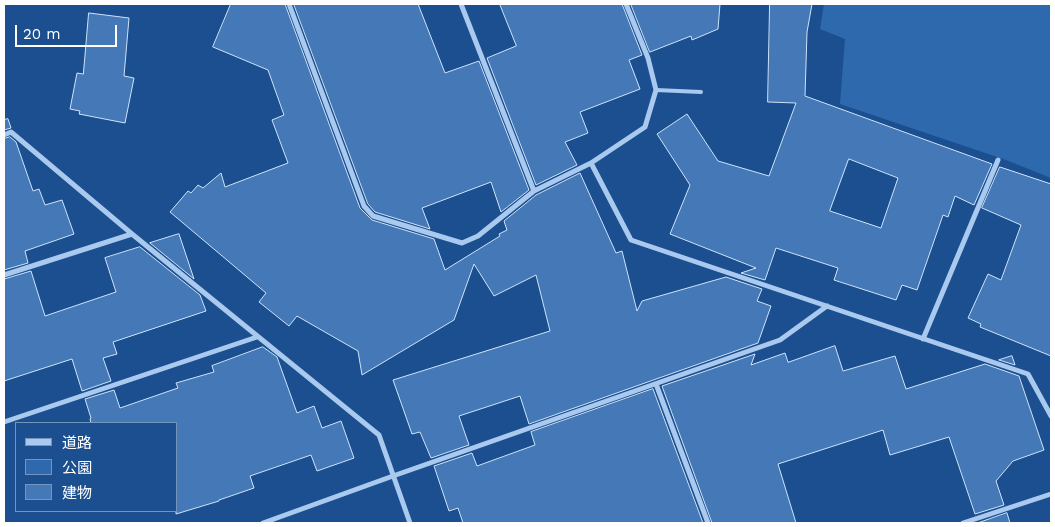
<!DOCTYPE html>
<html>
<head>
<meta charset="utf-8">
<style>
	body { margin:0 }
	#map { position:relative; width:1055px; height:527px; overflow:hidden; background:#1b4f8f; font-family:"Work Sans","Noto Sans JP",sans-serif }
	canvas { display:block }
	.frame { position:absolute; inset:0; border:5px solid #fff; pointer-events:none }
	.legend { position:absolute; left:15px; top:422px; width:162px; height:90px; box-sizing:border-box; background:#1b4f8f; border:1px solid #7695bc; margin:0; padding:6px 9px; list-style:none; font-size:15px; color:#fff }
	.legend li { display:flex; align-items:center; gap:10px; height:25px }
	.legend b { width:25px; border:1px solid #7695bc }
	.scale { position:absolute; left:15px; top:25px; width:102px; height:22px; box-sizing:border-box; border:2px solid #fff; border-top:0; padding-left:6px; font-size:15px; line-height:18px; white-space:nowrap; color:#fff; -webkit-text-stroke:4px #1b4f8f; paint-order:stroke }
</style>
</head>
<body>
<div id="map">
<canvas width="1055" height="527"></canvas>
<div class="frame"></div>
<ul class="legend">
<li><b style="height:6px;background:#a9c9ee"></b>道路</li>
<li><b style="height:14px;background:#2e69ad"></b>公園</li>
<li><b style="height:14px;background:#4478b7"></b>建物</li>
</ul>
<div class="scale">20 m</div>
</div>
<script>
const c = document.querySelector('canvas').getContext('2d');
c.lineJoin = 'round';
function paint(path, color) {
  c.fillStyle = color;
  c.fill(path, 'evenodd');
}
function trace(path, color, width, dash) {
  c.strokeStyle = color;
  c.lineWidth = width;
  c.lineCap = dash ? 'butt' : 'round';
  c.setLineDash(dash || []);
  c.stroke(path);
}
paint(new Path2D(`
	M824,4H1051V178L1006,160L840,104L845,39L820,29Z`), '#2e69ad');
const building = new Path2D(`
	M231,4H285L360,208L372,220L434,239L445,270L500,236L499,234L507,230L504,221L536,195L580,173L616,253L622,251L637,311L642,301L726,277L762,289L757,301L771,306L758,343L529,424L520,396L459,416L469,445L431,458L420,432L412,434L393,380L550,331L536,275L494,296L474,264L454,320L362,375L358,351L297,316L289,326L259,302L266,293L170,212L188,191L191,193L198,185L203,188L221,173L225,187L288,163L272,120L284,115L268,70L213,47Z
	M294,4H418L445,73L479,61L529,190L501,212L491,182L422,208L430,229L375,212L368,204Z
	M500,4H622L642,55L629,60L640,89L580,112L588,133L565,142L577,165L536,185L487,58L516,46Z
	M631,4H720L718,29L692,40L691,36L650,52Z
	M770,4H812L807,32L805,96L992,164L974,205L955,196L948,217L943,215L917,290L902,285L896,300L834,280L838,268L776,248L765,280L741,273L756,268L670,234L690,185L657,134L687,114L718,161L769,176L796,103L768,102ZM849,159L898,178L881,228L830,211Z
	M89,13L129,18L124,76L134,78L125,123L79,114L80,111L70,109L77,73L83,74Z
	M8,119L11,128L4,130V120Z
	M10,137L16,142L33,191L39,189L45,205L62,200L74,234L25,251L28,263L4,270V139Z
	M1000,167L1051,184V356L980,327L981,324L968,318L988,274L1001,280L1021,225L982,208Z
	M179,234L194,279L150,243Z
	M140,247L200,295L206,311L113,342L117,354L103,358L111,381L82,391L72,359L4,381V279L31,271L45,316L116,292L105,258Z
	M835,346L843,371L895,356L906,389L985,364L1019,376L1044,450L1013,461L996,481L1004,505L975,514L949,437L890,455L883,430L778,464L796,523H712L662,386L755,354L751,365L785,353L788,362Z
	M263,347L277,357L297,413L314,406L322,428L341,421L354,458L317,471L311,455L250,476L254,488L219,500V501L176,514V423H91L90,419L91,418L85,399L114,390L120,408L178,388L176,383L214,372L212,366Z
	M1012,356L1015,365L999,360Z
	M653,389L703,523H463L458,508L449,511L434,466L472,453L477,466L535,445L531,432Z
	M1007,513L1010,523H978Z`);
paint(building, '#4478b7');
trace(building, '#cfe3fa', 1);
trace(new Path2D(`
	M656,90L701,92`), '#a9c9ee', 4);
trace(new Path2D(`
	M289,4L364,206L373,216L462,243L478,236L534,191L591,163L645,127L656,90L648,58L626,4
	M461,4L534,191
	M4,135L11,132L132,234L379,435L410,523
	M591,163L631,240L1028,374L1051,416
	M4,275L132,234
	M923,339L998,160
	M656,384L708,523
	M4,422L257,337
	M263,523L393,476L780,340L827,306
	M963,523L1051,494`), '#a9c9ee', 5);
</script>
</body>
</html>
